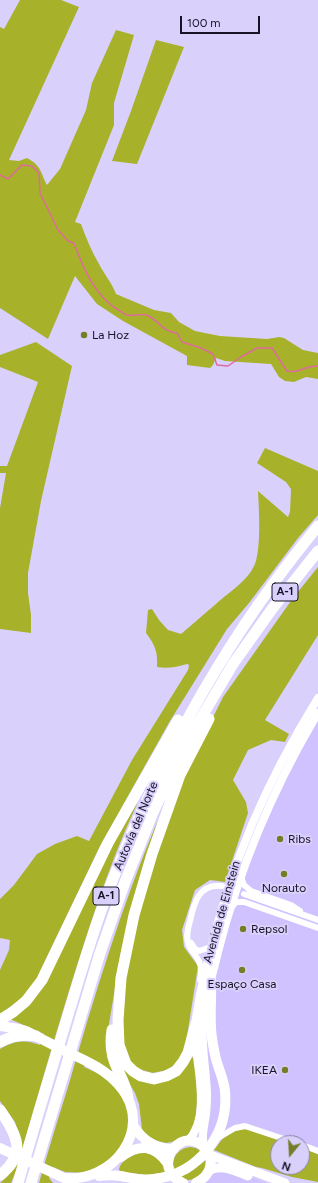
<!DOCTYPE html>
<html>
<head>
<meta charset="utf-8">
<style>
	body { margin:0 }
	#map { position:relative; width:318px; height:1183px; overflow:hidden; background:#d9d0fc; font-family:Figtree,sans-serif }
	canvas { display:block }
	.north { position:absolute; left:270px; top:1135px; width:40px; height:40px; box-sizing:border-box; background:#d9d0fc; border:1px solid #8c84a6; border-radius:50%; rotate:198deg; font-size:11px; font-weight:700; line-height:16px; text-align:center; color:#181326 }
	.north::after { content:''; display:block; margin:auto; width:14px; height:18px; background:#757d28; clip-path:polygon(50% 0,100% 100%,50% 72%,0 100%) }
	.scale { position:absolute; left:180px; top:16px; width:80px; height:18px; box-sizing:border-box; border:2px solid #181326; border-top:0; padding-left:5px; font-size:12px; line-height:14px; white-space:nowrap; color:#181326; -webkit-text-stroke:3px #d9d0fc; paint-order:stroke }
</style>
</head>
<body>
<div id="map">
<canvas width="318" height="1183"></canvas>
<div class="north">N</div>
<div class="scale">100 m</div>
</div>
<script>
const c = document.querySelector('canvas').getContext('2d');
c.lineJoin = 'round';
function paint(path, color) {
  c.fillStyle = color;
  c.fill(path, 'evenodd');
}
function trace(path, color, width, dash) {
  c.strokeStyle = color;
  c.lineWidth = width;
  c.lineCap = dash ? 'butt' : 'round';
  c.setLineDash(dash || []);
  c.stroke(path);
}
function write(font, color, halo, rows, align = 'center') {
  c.font = font + ' Figtree,sans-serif';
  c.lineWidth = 4;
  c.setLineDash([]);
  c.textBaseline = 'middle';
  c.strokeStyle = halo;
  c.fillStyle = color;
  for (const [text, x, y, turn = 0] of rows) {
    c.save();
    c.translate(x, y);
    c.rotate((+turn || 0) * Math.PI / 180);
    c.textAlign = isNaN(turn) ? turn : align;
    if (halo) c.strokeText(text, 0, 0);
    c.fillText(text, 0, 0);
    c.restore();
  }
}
paint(new Path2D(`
	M318,713V1154L302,1148V1143H289L226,1134L210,1155L203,1143V1019L249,851Z
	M224,1167L267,1183H196Z`), '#cfc2ff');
paint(new Path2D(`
	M20,0H61L79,7L9,160L19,161L27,158C42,166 40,172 47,185L60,169L86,110L92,83L116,30L134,35L114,103V125L75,222L81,224C86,238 92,252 99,264C104,274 112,283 116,294L154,310L171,313L179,322L195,331L220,336L267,339L279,337L284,338L303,350L318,353V379L306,377L294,382L285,381L279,377L271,364L225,361L216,358L213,365L210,368L187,365V356L123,321L97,304L75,276L48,339L0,308V27L4,29Z
	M156,40L184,47L137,164L112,161L131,111Z
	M36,342L72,366L41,501L28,573V593L31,615V633L0,629V508L6,473H0V466H7L38,382L0,367V355Z
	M265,448L318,471V515L298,538L249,603L227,629L170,721L100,846L33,986L21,999L0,1014V970L9,950L10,940L0,938V899L14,885L37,854L55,844L77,836L89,841L132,760L188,670L189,665L187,664C177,667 167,669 157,667C158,652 155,645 146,633L148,610L152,609L159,620L168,630L181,634C193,624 204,614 216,604C230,591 250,580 256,561C261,542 259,511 258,491L288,517L290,512L291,489L286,482L257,463Z
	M318,567V635L265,720L289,734L285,742L271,740L248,750L233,780L246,802L248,813L225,882L210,880L195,890L182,930L184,947L198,966L186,1043L180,1060L168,1070L152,1073L136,1068L125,1054L122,1025L126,973L143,899L175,794L223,697L293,598Z
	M134,803L137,804C107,869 86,936 65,1004C48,1060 32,1115 16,1171L11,1183H0L8,1176L14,1165L18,1132L15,1122L0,1101V1049C14,1041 24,1039 40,1045L44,1034L10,1019L32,1002L44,986L67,936Z
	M158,820L121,952L108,1030L114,1069L111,1071L88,1057L84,1067L108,1078L118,1087L125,1102L129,1118L128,1131L116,1156L87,1173L65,1172L53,1167L49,1178L53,1183H39C48,1151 58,1119 68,1087C94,997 121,907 158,820Z
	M191,1057L194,1058C197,1082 199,1107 193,1132L177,1141L166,1143L157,1141L145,1135L142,1129L139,1104L135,1093L125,1076L119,1060L146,1082Z
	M246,1129L289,1143H278V1167H302V1148L318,1154V1182L292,1177L262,1168L256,1167L214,1150C225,1136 227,1131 246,1129Z
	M190,1147L196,1148L202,1152L174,1171C171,1158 177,1149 190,1147Z
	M142,1151L159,1157L167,1172L147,1175L121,1172L119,1170C120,1160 133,1155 142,1151Z
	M206,1160L205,1171C194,1179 192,1183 179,1177L189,1173Z`), '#a7b22a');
trace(new Path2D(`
	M0,175L8,179L22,165L32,166L39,173L40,193L58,230L68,241L74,243C83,268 95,297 120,311C122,312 125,315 128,315C135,317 141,312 149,316C159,322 164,332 177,333L182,342L201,348L213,354L217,365L228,366L241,357L257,348H272L287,371C290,371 294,372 297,371C305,369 310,365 318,366`), '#de6b9d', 1.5);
trace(new Path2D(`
	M241,877L244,885L251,891L291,905L300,911
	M244,894L318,920
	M231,908L236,902H244L318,928
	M191,943L195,949L199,951L211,947
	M200,980C201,975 202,969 200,964C198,956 190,951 188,943C186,935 188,928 190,921C194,903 199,883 222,886
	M216,1139L235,1128L245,1126L296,1143
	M302,1145L318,1151`), '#fff', 6);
trace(new Path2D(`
	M188,1141C212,1115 196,1067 195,1036C195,1026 196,1015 198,1006C200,991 204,976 208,961C230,865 266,782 318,698
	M204,1146C201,1137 204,1129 205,1120C207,1111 207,1102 207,1093C206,1068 201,1045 203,1020C205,997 213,974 218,952C240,866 272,790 318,713`), '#fff', 8);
trace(new Path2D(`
	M210,1155L285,1183
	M210,1170C223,1164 235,1171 248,1176`), '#fff', 9);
trace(new Path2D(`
	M133,1125C142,1140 155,1149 174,1149
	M121,1157C139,1143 155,1145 168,1164
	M183,1183C176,1180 169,1173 168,1165C168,1159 170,1152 174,1148C195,1124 231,1164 196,1183`), '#fff', 10);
trace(new Path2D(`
	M0,1026L19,1029L26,1031C40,1038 53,1045 67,1052C87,1061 109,1071 122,1089C153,1129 114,1183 64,1178L0,1148
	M99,1176C106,1175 113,1175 121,1176C132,1178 143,1181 154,1179C198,1174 229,1135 225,1091C224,1080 219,1070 216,1059C214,1052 213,1045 212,1038C209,1019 212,999 211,980`), '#fff', 10);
trace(new Path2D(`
	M0,1020L13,1012L26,1001L42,980L108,843L178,720
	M196,1023L188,1053L183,1062L176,1071L166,1076L154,1079L141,1076L133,1071L126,1064L119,1045L118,1020L121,978L134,915L152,854L180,775L209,719
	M112,1030C110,1043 111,1056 117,1068C122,1079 126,1085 128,1098
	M0,1042C12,1035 23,1034 36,1036
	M0,1110C16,1133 28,1154 0,1175
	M18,1183C34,1127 51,1071 68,1015C82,969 95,923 113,879C163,752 231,631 318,526
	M31,1183L100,953L125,882L154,810L188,740L233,664L272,609L318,551`), '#fff', 11);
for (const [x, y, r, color] of [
	[84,335,4,"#757d28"],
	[280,839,4,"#757d28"],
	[284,874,4,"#757d28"],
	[243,929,4,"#757d28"],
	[242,970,4,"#757d28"],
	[285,1070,4,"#757d28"]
]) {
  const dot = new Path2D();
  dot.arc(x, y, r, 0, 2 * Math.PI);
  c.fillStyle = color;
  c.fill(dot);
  trace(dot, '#d9d0fc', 1.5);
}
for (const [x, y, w] of [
	[285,592,26],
	[106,896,26]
]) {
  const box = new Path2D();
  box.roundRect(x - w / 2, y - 9, w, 18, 3);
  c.fillStyle = '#d9d0fc';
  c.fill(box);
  trace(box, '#181326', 1);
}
write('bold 11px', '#181326', null, [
	["A-1",285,592],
	["A-1",106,896]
]);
write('12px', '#181326', '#d9d0fc', [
	["La Hoz",92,335],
	["Ribs",288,839],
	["Norauto",284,888,"center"],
	["Repsol",251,929],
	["Espaço Casa",242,984,"center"],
	["IKEA",277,1070,"right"]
], 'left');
write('12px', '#181326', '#d9d0fc', [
	["Autovía del Norte",136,826,-67],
	["Avenida de Einstein",222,912,-74]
]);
</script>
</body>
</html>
